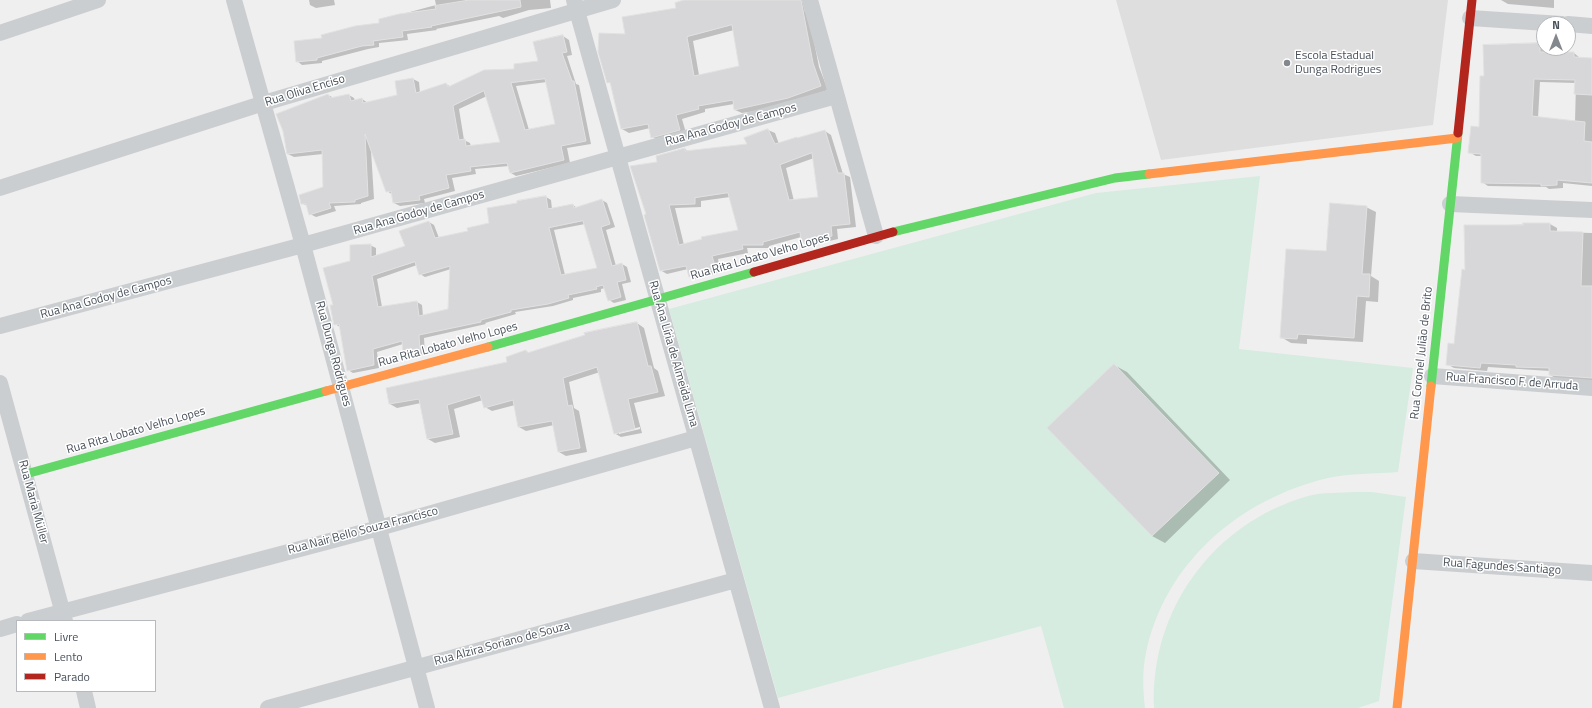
<!DOCTYPE html>
<html>
<head>
<meta charset="utf-8">
<style>
	body { margin:0 }
	#map { position:relative; width:1592px; height:708px; overflow:hidden; background:#f0efef; font-family:"Titillium Web",sans-serif }
	canvas { display:block }
	.legend { position:absolute; left:16px; top:620px; width:140px; height:72px; box-sizing:border-box; background:#fff; border:1px solid #b6b9bd; margin:0; padding:5px 7px; list-style:none; font-size:12px; color:#48505a }
	.legend li { display:flex; align-items:center; gap:8px; height:20px }
	.legend b { width:20px; border:1px solid #b6b9bd }
	.north { position:absolute; left:1536px; top:16px; width:40px; height:40px; box-sizing:border-box; background:#fff; border:1px solid #b6b9bd; border-radius:50%; rotate:0deg; font-size:11px; font-weight:700; line-height:16px; text-align:center; color:#48505a }
	.north::after { content:''; display:block; margin:auto; width:14px; height:18px; background:#83888e; clip-path:polygon(50% 0,100% 100%,50% 72%,0 100%) }
</style>
</head>
<body>
<div id="map">
<canvas width="1592" height="708"></canvas>
<ul class="legend">
<li><b style="height:5px;background:#63d668"></b>Livre</li>
<li><b style="height:5px;background:#ff974d"></b>Lento</li>
<li><b style="height:5px;background:#b3261e"></b>Parado</li>
</ul>
<div class="north">N</div>
</div>
<script>
const c = document.querySelector('canvas').getContext('2d');
c.lineJoin = 'round';
function paint(path, color) {
  c.fillStyle = color;
  c.fill(path, 'evenodd');
}
function trace(path, color, width, dash) {
  c.strokeStyle = color;
  c.lineWidth = width;
  c.lineCap = dash ? 'butt' : 'round';
  c.setLineDash(dash || []);
  c.stroke(path);
}
function write(font, color, halo, rows, align = 'center') {
  c.font = font + ' "Titillium Web",sans-serif';
  c.lineWidth = 3;
  c.setLineDash([]);
  c.textBaseline = 'middle';
  c.strokeStyle = halo;
  c.fillStyle = color;
  for (const [text, x, y, turn = 0] of rows) {
    c.save();
    c.translate(x, y);
    c.rotate((+turn || 0) * Math.PI / 180);
    c.textAlign = isNaN(turn) ? turn : align;
    if (halo) c.strokeText(text, 0, 0);
    c.fillText(text, 0, 0);
    c.restore();
  }
}
paint(new Path2D(`
	M1116,0H1448L1433,125L1161,160Z`), '#dededf');
paint(new Path2D(`
	M1260,176L1239,349L1413,368L1398,472C1375,474 1350,473 1328,478C1240,499 1165,562 1146,653C1142,671 1143,690 1145,708H1064L1041,626L778,698L669,309L1096,193Z
	M1354,492H1372L1406,497L1379,701L1358,708H1154C1150,610 1213,523 1308,496C1323,492 1339,493 1354,492Z`), '#d6ece0');
paint(new Path2D(`
	M309,0H334L335,5L316,8L310,5Z
	M435,0H550L551,8L529,10L503,18L499,16L436,29L437,30L407,34L408,40L379,43V47L368,49L322,61V63L302,65L297,61L323,39L380,24V20L436,5Z
	M687,0H802L805,12L809,15L819,67L828,90L769,109L742,113L735,110L734,104L705,109V112L682,119L686,133L659,141L652,137L650,128L629,133L622,129L611,84L608,82L626,35L678,9ZM734,30L741,67L699,75L693,41Z
	M1501,0H1554V8L1508,4Z
	M563,36L569,40L572,55L567,56L576,84L579,85L591,144L567,148L570,163L516,176L511,173L509,166L475,169L476,174L452,178L455,191L424,199L425,203L400,206L394,203L393,195L387,191L371,150L374,199L361,203V204L334,206L336,211L316,217L310,214L307,206L302,203L324,188L323,154L294,157L288,154L328,95L334,98L349,95L354,98L355,101L362,99L368,103L398,95L413,79L419,82L420,93L446,84L451,87L539,62ZM547,82L556,125L529,130L516,86ZM487,96L501,143L471,147L470,143L464,140L459,109Z
	M1539,44L1546,48V53H1574L1580,58L1592,59V186L1563,183V188L1549,189L1546,187L1488,186L1482,182V156H1476L1469,152L1480,128L1485,77ZM1540,82L1576,83L1575,122L1538,118Z
	M768,130L775,133L779,144L825,131L831,135L843,174L850,177L856,227L837,229L838,239L808,246L802,242L801,237L769,246V248H747L748,253L718,259L721,272L696,279L690,276L688,269L667,274L660,270L647,215L658,163L685,149L688,151L748,145ZM814,158L819,198L794,201L786,168ZM730,197L739,231L684,245L675,208L701,207V201Z
	M546,197L551,200L552,209L573,205L577,208L602,200L607,203L615,227L606,230L616,266L622,264L627,267L631,282L622,284L626,300L614,303L609,300L605,288L601,289V292L573,298V300L553,306L515,312L516,314L485,323L486,324L424,338L425,355L410,356L404,353L403,344L377,352L379,368L353,373L348,370L340,327L335,324L334,306L351,261L370,245L376,248V257L406,247L429,222L434,225L439,238L469,232L490,223L519,204ZM585,224L599,268L565,275L554,230ZM417,265L420,274L425,277L451,269L449,309L423,316L422,305L417,302L382,307L377,279Z
	M1366,207L1376,212L1371,276L1379,281L1378,302L1366,301L1363,342L1307,339V344L1291,343L1281,337L1327,252Z
	M1550,224L1557,228V232L1592,233V381L1557,379L1550,375V371L1488,367L1487,371L1454,368L1447,364L1455,345L1466,271L1465,226Z
	M637,323L644,328L654,368L658,371L665,396L634,403L642,433L621,437L614,433L600,372L569,382L574,408L579,411L587,452L566,456L559,452L554,425L526,431L519,427L515,405L492,411L485,407L483,400L454,409L460,437L435,443L428,439L421,403L397,408L390,404L387,389L508,363L526,351L530,353ZM640,427V429L619,434V432Z
	M1114,365L1127,372L1230,480L1165,543L1152,536Z`), '#0003');
const building = new Path2D(`
	M470,0H520L521,7L431,26L432,27L402,31L403,37L373,41L374,45L362,46L317,58V60L296,62L294,41L322,38L321,35L355,26L379,23V19L399,14L436,9L435,6Z
	M684,0H801L813,63L821,86L788,98L734,110L733,100L698,106L699,109L676,115L680,130L651,138L648,124L621,129L610,82L607,83L598,52L599,33L625,34L622,17L676,8L675,3ZM732,25L739,66L694,76L687,37Z
	M563,35L567,52L562,53L572,81H574L586,141L561,146L564,160L510,173L507,163L470,167L471,171L446,175L449,188L419,196L420,200L393,203L391,191L386,192L365,134L368,196L355,200V202L329,203L331,208L309,215L306,204H301L299,195L323,187L322,150L287,154L283,131L276,114L328,94L330,98L349,94L351,101L362,98L363,103L397,95L395,81L413,78L416,93L446,83L448,87L484,70L514,69V64L538,61L533,42ZM545,79L555,124L525,130L511,83ZM484,91L500,142L466,146L465,139L459,140L453,106Z
	M1540,43V52H1574V57L1592,58V95L1574,94L1575,80L1534,79L1532,116L1585,122L1584,141L1592,142V183L1557,180V185L1541,186V184L1481,183V154L1468,153L1471,126L1479,127L1480,76H1484L1483,45Z
	M768,129L775,144L797,137V138L825,130L838,173H844L850,224L831,226L832,236L815,241L801,243L800,232L763,242V245H742L743,249L712,256L716,269L689,277L686,266L660,271L644,215L646,214L630,166L657,162L656,156L685,148V151L747,144L744,138ZM812,153L818,197L789,200L780,165ZM728,193L738,230L701,237L702,239L679,245L669,205L695,204V198Z
	M546,196L548,209L573,204L574,208L602,199L610,224L601,227L612,266L622,263L626,280L617,282L621,297L608,301L603,285L596,287L597,289L568,295L569,298L548,304L511,310V312L481,320V322L419,335L420,352L403,354L402,341L373,349L374,365L347,371L339,324L334,325L330,305H333L323,268L350,261V245L371,244V257L405,246L399,231L429,221L435,238L468,231L467,228L489,223L487,208L517,203V201ZM583,221L597,268L561,275L549,228ZM415,262L419,275L450,266L448,309L419,316L417,301L378,307L372,276Z
	M1330,203L1367,206L1362,274H1370L1369,297L1357,296L1354,338L1298,334L1297,339L1280,338L1286,249L1326,251Z
	M1523,223H1550V231L1583,232L1581,286H1592V378L1549,375V368L1516,367V365L1481,363L1480,368L1446,365L1448,343L1454,344L1462,269L1465,270L1464,225H1523Z
	M637,322L648,366H651L658,392L628,399L635,429L614,434L597,367L563,378L568,406L572,405L580,448L558,452L552,421L518,427L513,400L484,408L480,395L447,405L453,434L427,439L419,399L389,404L386,388L507,362L506,357L526,350L527,353L585,335L584,333Z
	M1114,364L1219,473L1152,536L1047,428Z`);
paint(building, '#d7d7d9');
trace(building, '#e1e1e2', 1);
trace(new Path2D(`
	M234,0L303,245L427,708
	M574,0L772,708
	M810,0L876,236
	M1470,18L1562,24
	M1568,24L1592,26
	M0,33L98,0
	M0,188L264,103L613,0
	M1450,204L1592,210
	M0,326L303,245L836,96
	M1432,376L1592,388
	M0,383L65,621
	M1413,561L1592,573
	M28,621L379,528L696,438
	M0,629L17,624
	M84,691L88,708
	M268,708L736,580`), '#cbced0', 16);
trace(new Path2D(`
	M893,232L1115,178L1149,174
	M488,347L754,272
	M1431,386L1458,133
	M26,474L326,391`), '#63d668', 9);
trace(new Path2D(`
	M1149,174L1457,138
	M326,391L488,347
	M1397,708L1431,386`), '#ff974d', 9);
trace(new Path2D(`
	M1458,133L1472,0
	M754,272L893,232`), '#b3261e', 9);
for (const [x, y, r, color] of [
	[1287,63,4,"#83888e"]
]) {
  const dot = new Path2D();
  dot.arc(x, y, r, 0, 2 * Math.PI);
  c.fillStyle = color;
  c.fill(dot);
  trace(dot, '#fff', 1.5);
}
write('12px', '#48505a', '#fff', [
	["Escola Estadual",1295,56],
	["Dunga Rodrigues",1295,70]
], 'left');
write('12px', '#48505a', '#fff', [
	["Rua Oliva Enciso",305,91,-17],
	["Rua Ana Godoy de Campos",731,125,-15],
	["Rua Ana Godoy de Campos",419,213,-16],
	["Rua Rita Lobato Velho Lopes",760,257,-16],
	["Rua Ana Godoy de Campos",106,298,-15],
	["Rua Rita Lobato Velho Lopes",448,345,-15],
	["Rua Coronel Julião de Brito",1422,353,-84],
	["Rua Dunga Rodrigues",333,354,75],
	["Rua Ana Líria de Almeida Lima",673,354,74],
	["Rua Francisco F. de Arruda",1512,382,4],
	["Rua Rita Lobato Velho Lopes",136,431,-16],
	["Rua Maria Müller",33,502,75],
	["Rua Nair Bello Souza Francisco",363,531,-15],
	["Rua Fagundes Santiago",1502,567,4],
	["Rua Alzira Soriano de Souza",502,644,-15]
]);
</script>
</body>
</html>
